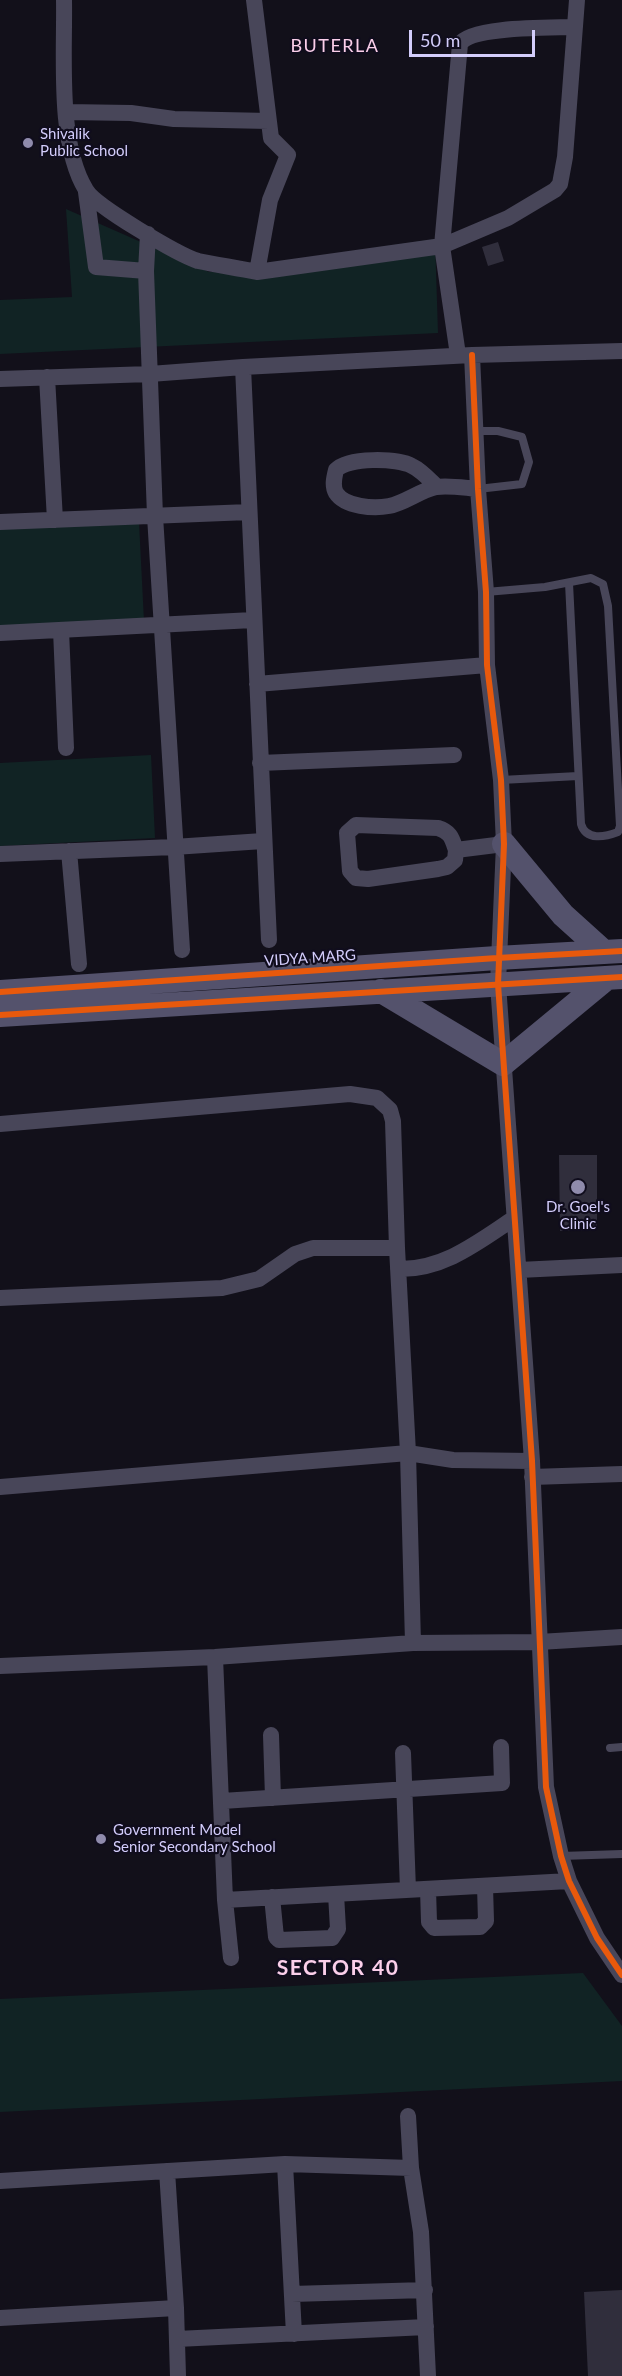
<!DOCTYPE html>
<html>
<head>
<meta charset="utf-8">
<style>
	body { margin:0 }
	#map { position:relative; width:622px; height:2376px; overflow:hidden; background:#12101a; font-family:Lato,sans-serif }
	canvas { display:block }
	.scale { position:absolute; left:409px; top:30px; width:126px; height:27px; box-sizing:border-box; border:3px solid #d3cdfb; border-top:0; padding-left:8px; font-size:18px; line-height:21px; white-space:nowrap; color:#d3cdfb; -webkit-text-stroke:4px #100d1d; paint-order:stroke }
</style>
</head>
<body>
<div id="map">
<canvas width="622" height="2376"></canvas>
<div class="scale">50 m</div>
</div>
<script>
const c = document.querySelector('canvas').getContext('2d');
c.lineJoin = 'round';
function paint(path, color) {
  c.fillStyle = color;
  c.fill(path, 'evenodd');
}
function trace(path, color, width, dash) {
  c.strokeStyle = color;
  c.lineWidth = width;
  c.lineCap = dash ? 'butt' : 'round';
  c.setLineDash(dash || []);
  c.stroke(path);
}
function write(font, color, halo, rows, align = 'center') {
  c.font = font + ' Lato,sans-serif';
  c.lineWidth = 4.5;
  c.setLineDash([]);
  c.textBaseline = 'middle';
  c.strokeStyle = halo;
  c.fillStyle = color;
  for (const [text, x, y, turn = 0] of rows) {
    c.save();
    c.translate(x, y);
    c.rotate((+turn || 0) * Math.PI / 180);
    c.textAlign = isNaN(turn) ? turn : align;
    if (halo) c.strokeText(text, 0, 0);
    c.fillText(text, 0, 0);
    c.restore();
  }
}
paint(new Path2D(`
	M66,209L209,272L435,239L438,333L0,354V300L72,297Z
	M139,522L144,621L0,627V527Z
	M151,755L155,838L0,846V763Z
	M583,1973L622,2026V2081L0,2112V1999Z`), '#112324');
paint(new Path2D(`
	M498,242L504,261L488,266L482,247Z
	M559,1155H597V1230L560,1231Z
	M622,2290V2376H588L584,2292Z`), '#302e3c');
trace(new Path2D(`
	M475,431H498L522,437L529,462L522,484L478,489
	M486,592L545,587L591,578L603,584L608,606L620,826L618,832C605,837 586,841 581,824L569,583
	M501,780L578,776
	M610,1748L622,1747
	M561,1856L622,1854`), '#484659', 8);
trace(new Path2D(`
	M64,0C65,54 57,143 86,190C95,206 179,255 198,261C217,265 238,268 257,272
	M254,0L271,138L288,155L270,200L257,272L442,246L508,218L555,190L560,184L565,157L577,0
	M66,112L131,113L174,119L269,121
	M86,192L96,267L146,271L155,516L182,950
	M146,271L148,234
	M458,355L442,246L460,44C471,26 552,28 575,27
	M472,355L478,489L486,592L487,665L501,780L504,844L498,984L532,1461L546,1787L561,1856L569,1881L597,1938L622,1975
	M243,367L269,940
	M47,377L55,520
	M0,379L150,374L243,367L472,355L622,351
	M437,487C430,480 421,470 412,466C397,458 348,457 336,470C334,478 332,486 336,493C345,507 374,509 389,506C405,503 419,491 436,487C449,485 465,488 478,489
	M0,522L249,512
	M61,630L66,748
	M0,633L253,620
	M257,684L487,665
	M260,763L454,755
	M456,850C452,839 451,832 438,828L356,825L347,833L350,871L356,878L368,879L438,869L447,867L455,860L456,850L504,844
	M69,851L79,964
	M0,854L174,847L263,841
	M0,1124L350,1094L377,1098L390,1110L393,1121L397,1248L408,1453L413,1643
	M398,1269C443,1270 477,1243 513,1219
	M519,1270L622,1265
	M0,1298L222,1288L259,1279L295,1254L313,1248H397
	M532,1477L622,1474
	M0,1487L408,1453L453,1460L532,1461
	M215,1657L225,1900L231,1958
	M0,1666L215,1657L413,1643L539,1642L622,1637
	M271,1735L273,1798
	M403,1753L408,1890
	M222,1801L502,1783L501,1747
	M428,1889L429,1922L434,1928L480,1927L486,1921L485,1886
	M272,1897L276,1937L279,1940L332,1938L338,1929L336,1894
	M225,1900L569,1881
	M408,2116L411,2168L421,2232L428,2376
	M285,2164L294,2334
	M167,2171L176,2308L178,2376
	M0,2181L285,2164L411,2168
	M292,2294L425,2290
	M0,2318L176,2308
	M177,2339L426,2327`), '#484659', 16);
trace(new Path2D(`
	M504,844L563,915L604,952
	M381,991L503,1064L607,978
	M0,992L497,958L622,951
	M0,1015L622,977`), '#54526c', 24);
trace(new Path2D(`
	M472,355L478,489L486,592L487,665L501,780L504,844L498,984L532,1461L546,1787L561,1856L569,1881L597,1938L622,1975
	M0,992L497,958L622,951
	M0,1015L622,977`), '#e8590c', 6);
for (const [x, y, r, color] of [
	[28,143,6,"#8f8bac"],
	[578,1187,8,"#8f8bac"],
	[101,1839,6,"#8f8bac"]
]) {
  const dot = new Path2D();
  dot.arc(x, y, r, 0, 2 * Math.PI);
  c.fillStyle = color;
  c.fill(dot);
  trace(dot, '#100d1d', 2);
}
write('15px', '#d3cdfb', '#100d1d', [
	["Shivalik",40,134],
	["Public School",40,151],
	["Dr. Goel's",578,1207,"center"],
	["Clinic",578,1224,"center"],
	["Government Model",113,1830],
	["Senior Secondary School",113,1847]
], 'left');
write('15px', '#d3cdfb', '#100d1d', [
	["VIDYA MARG",310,958,-4]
]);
c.letterSpacing = '1.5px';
write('18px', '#fbcfea', '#100d1d', [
	["BUTERLA",335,46]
]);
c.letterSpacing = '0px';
c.letterSpacing = '1.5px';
write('bold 21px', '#fbcfea', '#100d1d', [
	["SECTOR 40",338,1968]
]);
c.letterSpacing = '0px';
</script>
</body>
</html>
